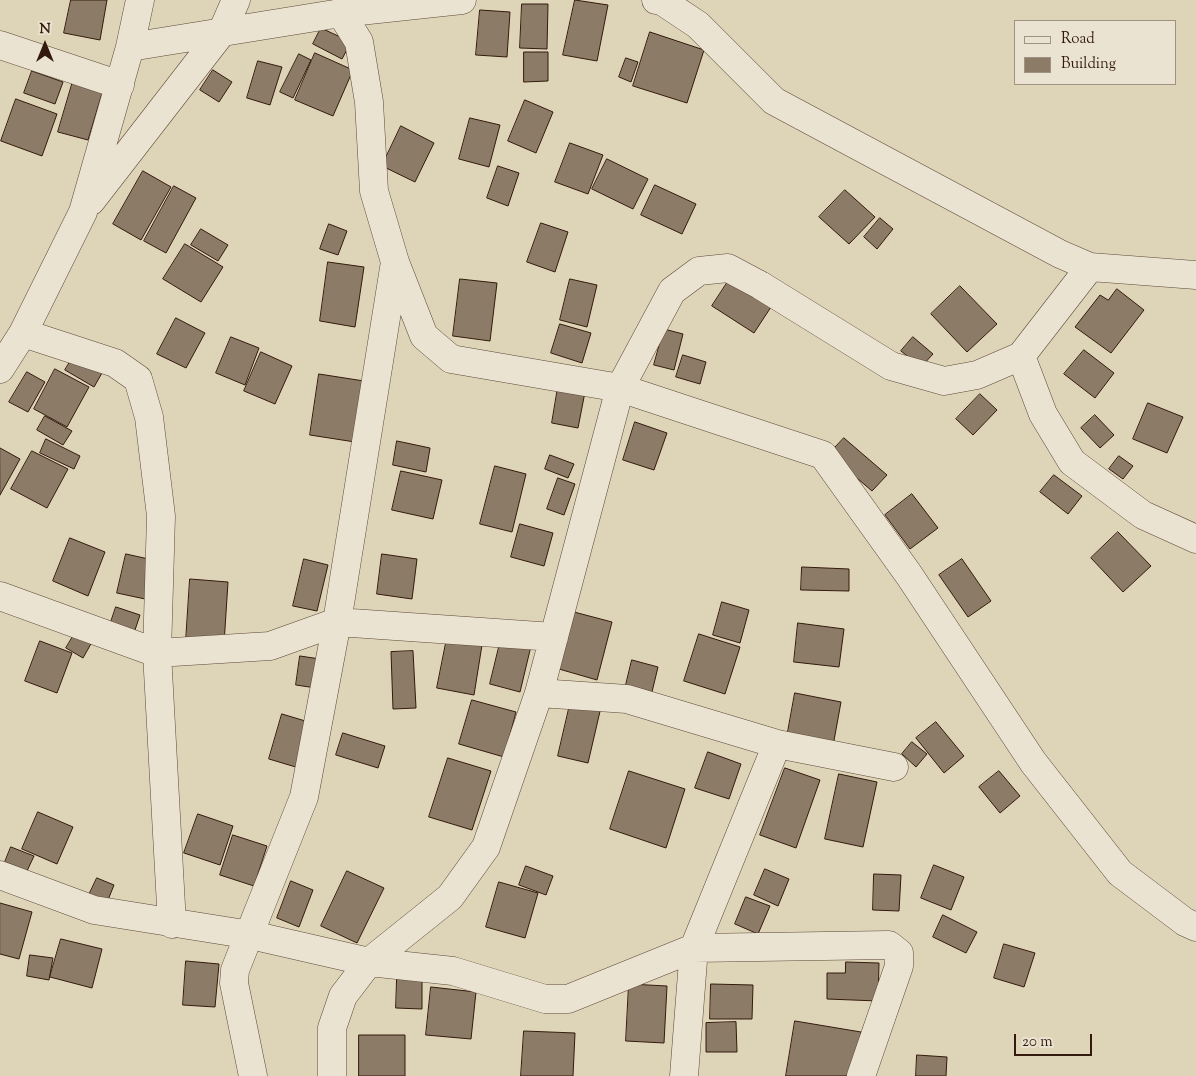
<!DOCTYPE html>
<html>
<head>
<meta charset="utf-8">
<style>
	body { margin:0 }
	#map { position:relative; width:1196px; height:1076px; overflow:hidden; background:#ded4b8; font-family:"Sorts Mill Goudy",serif }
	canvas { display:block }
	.legend { position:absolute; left:1014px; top:20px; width:162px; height:65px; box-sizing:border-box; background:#eae3d1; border:1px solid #a19383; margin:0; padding:6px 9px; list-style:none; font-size:15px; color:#331a0d }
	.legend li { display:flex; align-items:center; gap:10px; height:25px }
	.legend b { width:25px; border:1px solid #a19383 }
	.north { position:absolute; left:20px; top:20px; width:50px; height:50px; -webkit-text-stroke:4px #eae3d1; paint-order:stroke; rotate:0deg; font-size:14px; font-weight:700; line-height:20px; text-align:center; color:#331a0d }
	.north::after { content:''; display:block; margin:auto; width:18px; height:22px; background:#331a0d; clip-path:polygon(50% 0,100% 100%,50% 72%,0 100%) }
	.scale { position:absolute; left:1014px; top:1034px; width:78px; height:22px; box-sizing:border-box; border:2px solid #331a0d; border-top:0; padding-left:6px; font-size:15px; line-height:18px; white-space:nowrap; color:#331a0d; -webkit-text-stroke:4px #eae3d1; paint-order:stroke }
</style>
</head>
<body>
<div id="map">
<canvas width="1196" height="1076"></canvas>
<ul class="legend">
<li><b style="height:6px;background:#eae3d1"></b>Road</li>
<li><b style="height:14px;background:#8c7b66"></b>Building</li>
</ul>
<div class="north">N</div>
<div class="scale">20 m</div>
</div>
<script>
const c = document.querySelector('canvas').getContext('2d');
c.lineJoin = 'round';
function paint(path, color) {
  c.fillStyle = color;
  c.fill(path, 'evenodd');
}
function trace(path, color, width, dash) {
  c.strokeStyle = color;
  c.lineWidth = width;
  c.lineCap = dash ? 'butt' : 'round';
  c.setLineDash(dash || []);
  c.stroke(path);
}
const building = new Path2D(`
	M71,0H107L100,40L64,33Z
	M575,0L608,5L597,61L563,55Z
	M522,4H548L547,49L520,48Z
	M480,10L510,12L507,57L476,55Z
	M321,28L351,42L342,59L313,44Z
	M650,32L704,50L687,103L633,86Z
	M524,52H548V81L524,82Z
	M315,53L353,70L333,116L295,100Z
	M299,54L311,60L293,98L280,92Z
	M626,58L638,62L631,82L619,77Z
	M258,61L282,67L270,105L247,98Z
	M213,70L232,82L219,102L200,90Z
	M32,71L63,82L55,104L24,93Z
	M73,81L103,90L88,140L58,132Z
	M16,99L57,114L42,156L1,141Z
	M525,100L553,112L536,153L508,141Z
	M470,118L500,125L489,167L459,159Z
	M401,126L434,143L415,182L382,166Z
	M570,143L603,155L588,194L555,182Z
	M607,159L648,179L633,209L592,189Z
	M498,166L519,173L508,206L487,198Z
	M143,171L171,187L141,240L113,224Z
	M655,185L696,204L682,234L641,215Z
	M174,186L196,198L166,253L144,241Z
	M845,190L875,217L849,244L819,217Z
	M880,218L893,229L877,249L864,237Z
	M541,223L568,232L555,272L527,262Z
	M329,224L347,231L338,255L320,249Z
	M201,229L228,245L218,261L191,245Z
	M185,244L223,267L201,302L163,279Z
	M328,262L364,267L355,327L320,321Z
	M460,279L497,283L490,341L453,336Z
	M570,279L597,285L587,327L560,320Z
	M729,280L771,307L754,333L712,306Z
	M960,286L997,324L967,352L931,314Z
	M1117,289L1144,310L1111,353L1075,327L1100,295L1108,300Z
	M176,318L205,333L186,368L157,354Z
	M560,324L591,333L582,363L551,353Z
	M664,329L683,334L674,370L654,365Z
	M231,337L259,348L245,385L216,373Z
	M913,337L933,354L921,367L901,351Z
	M1084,350L1114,373L1095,398L1064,374Z
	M261,352L292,366L275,404L244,391Z
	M683,355L706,362L700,384L676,377Z
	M73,357L102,373L94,387L65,370Z
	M55,369L89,387L67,427L34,409Z
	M27,372L45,382L28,412L9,402Z
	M319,374L364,381L355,442L310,435Z
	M558,387L585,392L578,428L552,423Z
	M980,394L997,410L973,435L956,419Z
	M1148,403L1183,417L1167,453L1133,439Z
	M1095,415L1114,435L1100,448L1081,428Z
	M45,416L72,431L63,445L37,430Z
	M635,422L667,433L654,470L623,460Z
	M844,438L887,475L872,491L829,454Z
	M46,439L80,456L74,469L40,453Z
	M397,441L430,448L426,472L393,465Z
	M0,448L20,459L0,495Z
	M32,451L68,469L47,508L11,489Z
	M550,455L574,464L568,478L545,469Z
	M1119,456L1133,466L1123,479L1109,469Z
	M495,466L526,474L512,532L480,524Z
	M401,471L442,480L433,519L392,510Z
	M1054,475L1082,496L1068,514L1040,492Z
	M558,478L575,484L564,515L547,509Z
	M912,494L938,528L910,549L885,515Z
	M520,524L553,533L544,566L511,557Z
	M1118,532L1151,566L1123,592L1091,558Z
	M70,538L105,552L88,596L53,581Z
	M126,554L153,560L145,599L117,593Z
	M382,554L417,559L412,599L377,594Z
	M304,559L328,565L317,611L293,606Z
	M962,559L991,601L968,617L939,575Z
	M802,567L849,569V591L801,590Z
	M190,579L228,582L224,644L186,641Z
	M722,602L749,610L740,643L713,635Z
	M116,607L140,615L134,633L110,625Z
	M574,612L612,622L597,680L559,669Z
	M798,623L844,629L839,667L794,662Z
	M75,633L92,642L83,658L66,648Z
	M699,634L740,647L725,694L684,681Z
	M447,638L482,645L474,695L437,688Z
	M501,639L531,646L520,692L490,684Z
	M40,641L72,653L57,693L25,681Z
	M413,651L416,708L393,709L391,652Z
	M300,656L320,659L316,688L296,685Z
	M632,660L658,667L651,696L625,689Z
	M795,693L841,702L833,746L787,737Z
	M472,700L516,712L504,757L459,744Z
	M571,700L601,707L588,763L558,756Z
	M282,714L312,723L299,768L269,759Z
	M936,722L964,756L944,773L916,738Z
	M343,733L385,746L378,768L336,755Z
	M912,742L927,754L916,767L902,754Z
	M708,752L741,764L729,799L695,788Z
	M448,758L491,771L472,830L429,817Z
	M785,768L820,780L796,848L760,835Z
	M629,771L685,789L666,848L610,829Z
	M999,771L1020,796L1000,813L979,787Z
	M839,774L877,782L863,847L825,839Z
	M38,812L73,827L57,864L22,849Z
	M198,814L233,826L220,865L184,853Z
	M233,835L267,846L254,886L220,875Z
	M11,847L34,856L27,871L5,862Z
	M934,865L964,877L951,910L921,898Z
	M526,866L553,876L546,895L519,885Z
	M765,869L789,879L778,906L754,895Z
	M347,871L384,888L357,943L321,926Z
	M874,874L901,875L899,911L873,910Z
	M97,878L114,885L106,905L88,897Z
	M291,881L313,890L299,927L277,918Z
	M499,882L538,893L525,938L486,927Z
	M746,897L770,906L758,934L735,924Z
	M0,903L32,912L19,959L0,954Z
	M943,915L977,932L966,953L933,937Z
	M61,939L102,949L92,988L50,977Z
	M1004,944L1035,953L1024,987L994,978Z
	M30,955L53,958L49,980L27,976Z
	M186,961L219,964L215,1007L183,1005Z
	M846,962L879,963L878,1001L827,999V973H845Z
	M397,979L422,980V1009L396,1008Z
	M629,984L667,986L664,1043L626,1041Z
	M711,984L753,985L752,1019H710Z
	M431,987L476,992L471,1039L426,1035Z
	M795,1021L861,1032L853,1076H786Z
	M736,1022L737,1052H706V1023Z
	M524,1031L575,1033L573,1076H521Z
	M359,1035H405V1076H359Z
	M917,1055L947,1057L946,1076H916Z`);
paint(building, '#8c7b66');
trace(building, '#331a0d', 1);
const minor = new Path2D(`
	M656,0L662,1L698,25L774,101L1060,254L1090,267L1196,275
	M341,13L359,42L369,102L374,191L395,262L424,336L451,359L620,388L823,455L909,575L1033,762L1120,873L1185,922L1196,927
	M0,45L120,85
	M130,47L341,13L462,0
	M91,201L222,32L236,0
	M23,333L115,363L138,379L149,417L161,516L157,653L172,924
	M1021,356L1043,414L1072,462L1143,515L1196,539
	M0,369L23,333L83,212L130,47L140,0
	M0,596L157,653L270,646L337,622L554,637
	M539,693L627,699L777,744L894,767
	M0,875L94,910L251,935L369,962L453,971L545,999H568L694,948L889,945L899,953V966L861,1076
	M253,1076L234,983L235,970L304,797L337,622L395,262
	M332,1076V1028L343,996L369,962L450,897L486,847L539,693L620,388L672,291L699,271L728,268L760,285L891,366L944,381L977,375L1021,356L1090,267
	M684,1076L694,948L777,744`);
trace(minor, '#5e4838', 29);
trace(minor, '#eae3d1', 28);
</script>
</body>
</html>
